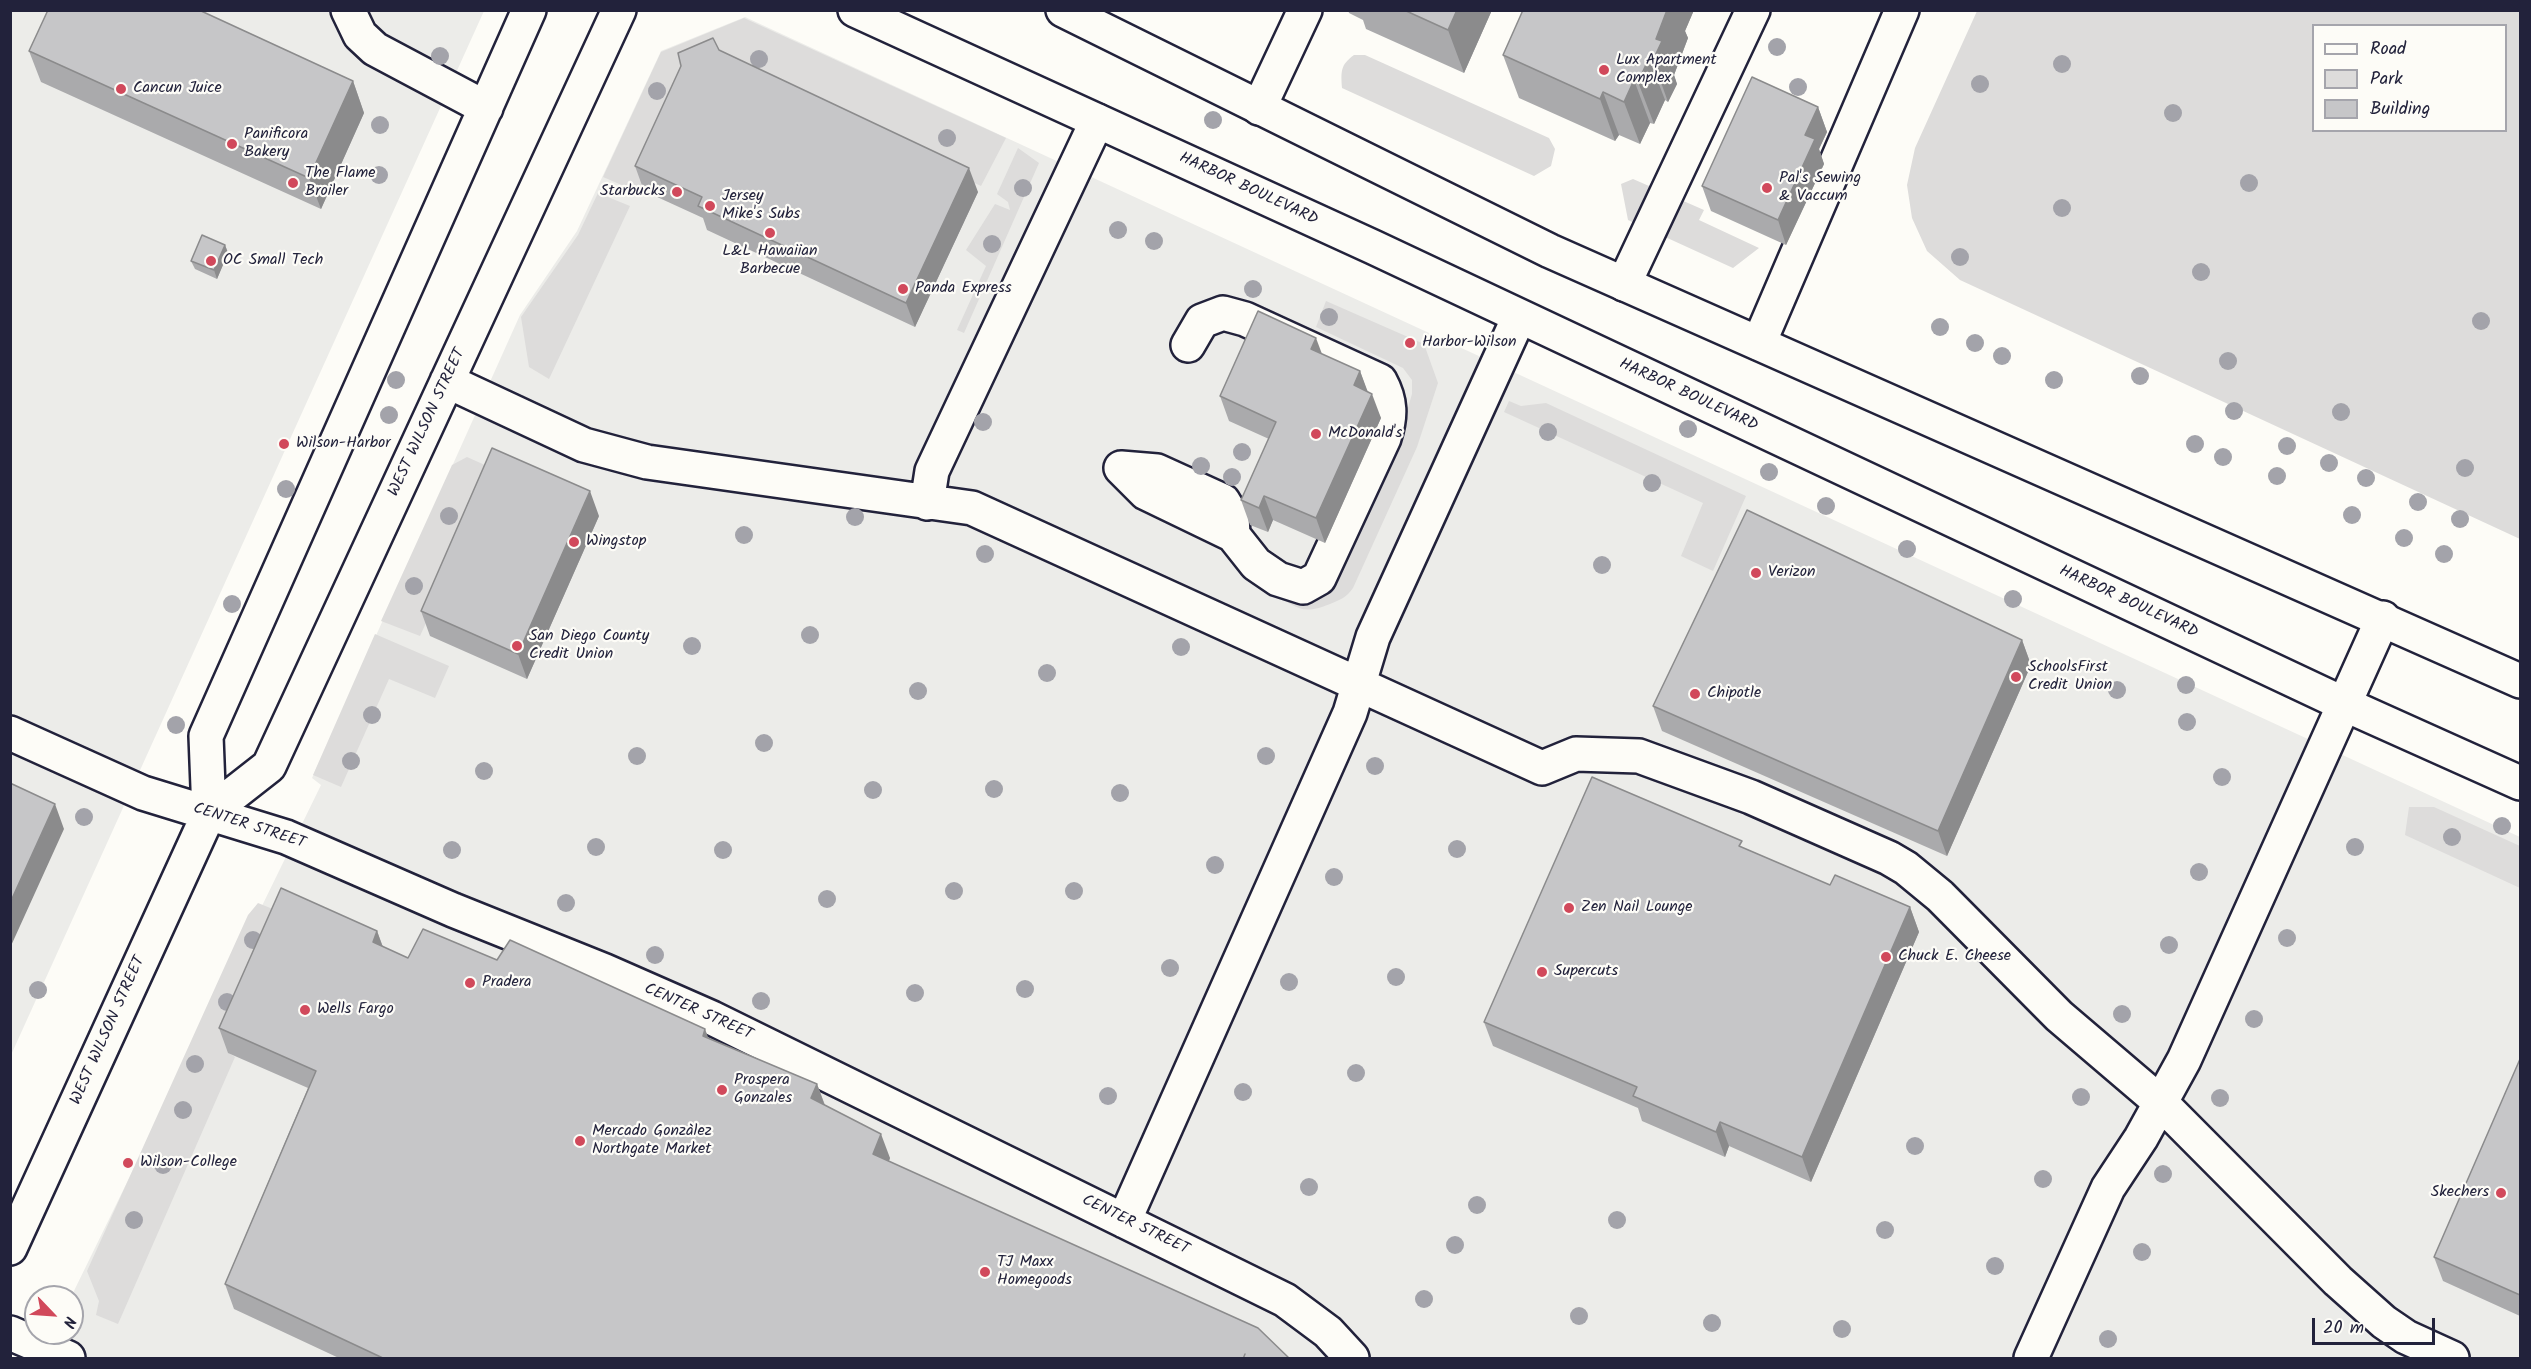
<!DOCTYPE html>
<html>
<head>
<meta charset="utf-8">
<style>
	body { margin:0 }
	#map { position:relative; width:2531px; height:1369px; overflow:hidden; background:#fdfcf7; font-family:Kalam,sans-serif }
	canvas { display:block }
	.frame { position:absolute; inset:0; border:12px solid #22223b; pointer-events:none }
	.legend { position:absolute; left:2312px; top:24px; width:195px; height:108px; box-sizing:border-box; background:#fdfcf7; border:2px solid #a5a5ac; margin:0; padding:8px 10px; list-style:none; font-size:18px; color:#22223b }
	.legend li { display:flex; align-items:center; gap:12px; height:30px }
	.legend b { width:30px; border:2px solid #a5a5ac }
	.north { position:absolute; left:24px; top:1285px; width:60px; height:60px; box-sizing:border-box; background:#fdfcf7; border:2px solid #a5a5ac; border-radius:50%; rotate:115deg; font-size:16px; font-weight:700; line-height:24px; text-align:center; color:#22223b }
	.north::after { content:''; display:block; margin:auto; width:21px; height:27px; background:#d1495b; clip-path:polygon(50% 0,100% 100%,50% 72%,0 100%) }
	.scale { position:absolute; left:2312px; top:1318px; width:123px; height:27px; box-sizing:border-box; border:3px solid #22223b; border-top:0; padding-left:8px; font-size:18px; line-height:21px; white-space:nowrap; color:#22223b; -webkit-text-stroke:4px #fdfcf7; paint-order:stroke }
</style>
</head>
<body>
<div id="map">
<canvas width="2531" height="1369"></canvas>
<div class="frame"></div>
<ul class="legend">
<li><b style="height:8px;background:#fdfcf7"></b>Road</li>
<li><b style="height:16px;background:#dddcdb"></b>Park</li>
<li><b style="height:16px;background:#c6c6c8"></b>Building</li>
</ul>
<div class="north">N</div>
<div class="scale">20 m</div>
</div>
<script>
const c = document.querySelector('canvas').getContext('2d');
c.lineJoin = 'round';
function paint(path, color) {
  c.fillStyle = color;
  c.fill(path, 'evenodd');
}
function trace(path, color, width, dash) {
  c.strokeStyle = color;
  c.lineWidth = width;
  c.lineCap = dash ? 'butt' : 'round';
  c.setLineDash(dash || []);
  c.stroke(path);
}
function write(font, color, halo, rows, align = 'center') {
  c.font = font + ' Kalam,sans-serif';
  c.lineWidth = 4.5;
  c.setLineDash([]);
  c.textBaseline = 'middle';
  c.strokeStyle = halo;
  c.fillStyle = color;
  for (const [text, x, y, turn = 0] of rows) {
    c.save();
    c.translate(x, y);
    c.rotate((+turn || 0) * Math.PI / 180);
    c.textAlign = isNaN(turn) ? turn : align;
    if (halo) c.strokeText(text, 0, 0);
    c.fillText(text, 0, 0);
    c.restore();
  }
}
paint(new Path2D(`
	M11,11H484L11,1055Z
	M745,17L2520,837V1358H41L53,1333H72L71,1297L321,785L312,778L520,315L577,231L661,51Z`), '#ecece9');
paint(new Path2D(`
	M1977,11H2520V539L1960,280L1927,251L1912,218L1907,185L1915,148ZM2314,26H2506V130H2314Z
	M744,18L1006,138L981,186L729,69L686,89L638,192L603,177L661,52Z
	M1354,55H1365L1549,138L1555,149L1551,166L1534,176L1342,88C1341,72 1340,65 1354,55Z
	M1018,148L1039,163L964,333L957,330L986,266L966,250L995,204L1010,210L1008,202L997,194Z
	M1633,179L1704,210L1699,220L1759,248L1733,268L1628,220L1621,184Z
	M598,193L630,206L549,379L529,367L521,317L578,235Z
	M1326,301L1424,344L1438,383L1417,447L1353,588C1347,597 1340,600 1330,604C1301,616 1297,607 1272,593L1299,599L1400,435L1412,394V380L1403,368L1316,327Z
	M1509,401L1521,406L1546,403L1746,496L1713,571L1681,556L1703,503L1504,412Z
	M467,457L496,470L420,636L381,621L452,465Z
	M375,634L449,666L435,698L389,679L341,787L313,775Z
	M2409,807H2434L2520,846V888L2405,835Z
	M258,903L285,914L229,1053L235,1057L118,1324L96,1315L99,1301L87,1271L248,915Z`), '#dddcdb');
const minor = new Path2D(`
	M348,10L360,35L375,49L486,108
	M1259,108L1305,10
	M1624,284L1753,10
	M1759,343L1902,10
	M447,381L584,445L647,462L972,508L1542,768L1576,754L1639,756L1751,797L1889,858L1906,868L1940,896L2059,1016L2161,1103L2338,1281L2384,1322L2406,1337L2452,1358
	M1121,468L1146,493L1233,535L1256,564L1278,579L1303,587L1319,578L1384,438C1391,416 1391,401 1380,381L1245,319L1223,313L1202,321L1188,345
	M1121,468L1157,471L1223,501L1232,516L1233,535
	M927,503L932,471L1097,121
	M10,733L143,793L286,837L453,910L605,971L712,1018L1285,1300L1328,1332L1352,1358
	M209,813L206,736L529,10
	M1124,1221L1350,713L1373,637L1519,317
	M10,1248L209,813L269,766L619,10
	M10,1333L68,1358
	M2031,1358L2108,1188L2141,1138L2184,1060L2383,618`);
const major = new Path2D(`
	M855,10L1373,247L2344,704L2520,783
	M1063,10L1550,251L2520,681`);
trace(minor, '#22223b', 38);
trace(major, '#22223b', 38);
trace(minor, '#fdfcf7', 33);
trace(major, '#fdfcf7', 33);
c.fillStyle = '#a3a3aa';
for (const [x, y] of [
	[1777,47],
	[440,56],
	[759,59],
	[2062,64],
	[1980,84],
	[1798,87],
	[657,91],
	[2173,113],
	[1213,120],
	[380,125],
	[947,138],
	[379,175],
	[2249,183],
	[1023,188],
	[2062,208],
	[1118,230],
	[1154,241],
	[992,244],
	[1960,257],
	[2201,272],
	[1253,289],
	[1329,317],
	[2481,321],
	[1940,327],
	[1975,343],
	[2002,356],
	[2228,361],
	[2140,376],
	[396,380],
	[2054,380],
	[2234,411],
	[2341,412],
	[389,415],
	[983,422],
	[1688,429],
	[1548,432],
	[2195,444],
	[2287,446],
	[1242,452],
	[2223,457],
	[2329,463],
	[1201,466],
	[2465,468],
	[1769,472],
	[2277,476],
	[1232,477],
	[2366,478],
	[1652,483],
	[286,489],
	[2418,502],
	[1826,506],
	[2352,515],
	[449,516],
	[855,517],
	[2460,519],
	[744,535],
	[2404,538],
	[1907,549],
	[985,554],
	[2444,554],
	[1602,565],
	[414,586],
	[2013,599],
	[232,604],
	[810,635],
	[692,646],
	[1181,647],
	[1047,673],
	[2186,685],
	[2117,690],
	[918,691],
	[372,715],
	[2187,722],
	[176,725],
	[764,743],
	[637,756],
	[1266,756],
	[351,761],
	[1375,766],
	[484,771],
	[2222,777],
	[994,789],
	[873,790],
	[1120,793],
	[84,817],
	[2502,826],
	[2452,837],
	[596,847],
	[2355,847],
	[1457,849],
	[452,850],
	[723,850],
	[1215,865],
	[2199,872],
	[1334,877],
	[954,891],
	[1074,891],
	[827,899],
	[566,903],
	[2287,938],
	[253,940],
	[2169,945],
	[655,955],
	[1170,968],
	[1396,977],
	[1289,982],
	[1025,989],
	[38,990],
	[915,993],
	[761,1001],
	[227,1002],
	[2122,1014],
	[2254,1019],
	[195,1064],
	[1356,1073],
	[1243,1092],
	[1108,1096],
	[2081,1097],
	[2220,1098],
	[183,1110],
	[1915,1146],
	[163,1165],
	[2163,1174],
	[2043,1179],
	[1309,1187],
	[1477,1205],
	[134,1220],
	[1617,1220],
	[1885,1230],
	[1455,1245],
	[2142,1252],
	[1995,1266],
	[1424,1299],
	[1579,1316],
	[1712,1323],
	[1842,1329],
	[2108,1339]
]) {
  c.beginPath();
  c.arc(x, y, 9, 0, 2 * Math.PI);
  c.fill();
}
paint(new Path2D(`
	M48,10H202V12L353,81L364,113L321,209L41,82L29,51Z
	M1348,10H1492L1464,73L1366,29L1363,20L1349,13Z
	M1523,10H1694L1685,31L1688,38L1674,75L1677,84L1668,102L1665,100L1654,124L1650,123L1640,144L1619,135L1615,141L1519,98L1503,55Z
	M719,50L978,192L915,327L707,230L703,218L644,191L635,166Z
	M1818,107L1827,132L1819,149L1824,164L1786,245L1711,211L1702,186Z
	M225,245L228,253L217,279L195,269L191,261Z
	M1360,371L1367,391L1381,418L1325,543L1273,520L1268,532L1250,525L1241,500L1269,439L1229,421L1220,396Z
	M599,516L527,679L430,636L421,611Z
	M2022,640L2031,665L1947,856L1662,731L1653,706Z
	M1744,848L1830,885L1910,907L1919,932L1811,1182L1729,1146L1725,1157L1642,1121L1638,1108L1493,1046L1484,1022Z
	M377,931L383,947L408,958L497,960L708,1038L817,1084L825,1105L890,1158L889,1161L1290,1359H341L234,1309L225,1284L308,1088L228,1053L219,1028Z
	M2520,1059V1316L2443,1281L2434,1257Z`), '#aaaaac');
paint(new Path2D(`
	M1457,10H1492L1464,73L1448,30Z
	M1667,10H1694L1685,31L1688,38L1674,75L1677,84L1668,102L1653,60L1656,39Z
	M1649,58L1665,100L1654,124L1638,82Z
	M1634,80L1650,123L1640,144L1624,102Z
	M353,81L364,113L321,209L309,178Z
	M1603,92L1619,135L1615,141L1600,99Z
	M1818,107L1827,132L1819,149L1824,164L1786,245L1778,220L1805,135Z
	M969,168L978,192L915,327L906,303Z
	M225,245L228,253L217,279L214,270Z
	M1316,338L1325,362L1311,349Z
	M1360,371L1369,395L1354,385Z
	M1372,394L1381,418L1325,543L1316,518Z
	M590,491L599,516L527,679L518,654Z
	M1264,496L1273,520L1268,532L1259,508Z
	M2022,640L2031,665L1947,856L1938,831Z
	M55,804L64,829L10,948V903Z
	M1910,907L1919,932L1811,1182L1802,1157Z
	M377,931L386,956L373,942Z
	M705,1029L714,1053L703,1036Z
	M817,1084L826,1109L811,1098Z
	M1720,1122L1729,1146L1725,1157L1716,1132Z
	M881,1134L890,1158L882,1178L873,1154Z`), '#8b8b8c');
const building = new Path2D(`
	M48,10H199L353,81L309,178L29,51Z
	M1404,10H1457L1448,30Z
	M1523,10H1667L1656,39L1662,41L1653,60L1649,58L1638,82L1634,80L1624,102L1603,92L1600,99L1503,55Z
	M713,38L719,50L969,168L906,303L698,206L702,197L635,166L681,66L678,53Z
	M1752,77L1818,107L1805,135L1815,139L1778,220L1702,186Z
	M202,235L225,245L214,270L191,261Z
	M1258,311L1316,338L1311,349L1360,371L1354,385L1372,394L1316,518L1264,496L1259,508L1241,500L1276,422L1220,396Z
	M492,448L590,491L518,654L421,611Z
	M1747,510L2022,640L1938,831L1653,706Z
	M1592,777L1742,841L1739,846L1830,885L1835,875L1910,907L1802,1157L1720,1122L1716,1132L1633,1096L1637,1087L1484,1022Z
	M10,783L55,804L10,903Z
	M281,888L377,931L373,942L408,958L423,929L497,960L510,940L705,1029L703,1036L817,1084L811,1098L881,1134L873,1154L1258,1328L1290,1359H1243L1245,1354L1243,1359H385L225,1284L316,1071L219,1028Z
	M2520,1059V1295L2434,1257Z`);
paint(building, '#c6c6c8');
trace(building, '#8b8b8c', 1.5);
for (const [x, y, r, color] of [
	[1604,70,6,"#d1495b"],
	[121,89,6,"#d1495b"],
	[232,144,6,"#d1495b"],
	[293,183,6,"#d1495b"],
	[1767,188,6,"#d1495b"],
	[677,192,6,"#d1495b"],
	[710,206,6,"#d1495b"],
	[770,233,6,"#d1495b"],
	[211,261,6,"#d1495b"],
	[903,289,6,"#d1495b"],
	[1410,343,6,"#d1495b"],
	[1316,434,6,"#d1495b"],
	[284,444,6,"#d1495b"],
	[574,542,6,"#d1495b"],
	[1756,573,6,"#d1495b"],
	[517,646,6,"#d1495b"],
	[2016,677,6,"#d1495b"],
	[1695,694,6,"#d1495b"],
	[1569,908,6,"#d1495b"],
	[1886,957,6,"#d1495b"],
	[1542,972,6,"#d1495b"],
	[470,983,6,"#d1495b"],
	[305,1010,6,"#d1495b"],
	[722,1090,6,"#d1495b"],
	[580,1141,6,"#d1495b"],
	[128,1163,6,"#d1495b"],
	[2501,1193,6,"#d1495b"],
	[985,1272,6,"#d1495b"]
]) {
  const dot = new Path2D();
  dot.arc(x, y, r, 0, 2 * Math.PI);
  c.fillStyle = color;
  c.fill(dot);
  trace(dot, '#fdfcf7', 2);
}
write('16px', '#22223b', '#fdfcf7', [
	["Lux Apartment",1616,61],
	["Complex",1616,79],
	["Cancun Juice",133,89],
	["Panificora",244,135],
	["Bakery",244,153],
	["The Flame",305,174],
	["Broiler",305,192],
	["Pal's Sewing",1779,179],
	["& Vaccum",1779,197],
	["Starbucks",665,192,"right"],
	["Jersey",722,197],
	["Mike's Subs",722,215],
	["L&L Hawaiian",770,252,"center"],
	["Barbecue",770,270,"center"],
	["OC Small Tech",223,261],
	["Panda Express",915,289],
	["Harbor-Wilson",1422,343],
	["McDonald's",1328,434],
	["Wilson-Harbor",296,444],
	["Wingstop",586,542],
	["Verizon",1768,573],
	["San Diego County",529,637],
	["Credit Union",529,655],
	["SchoolsFirst",2028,668],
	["Credit Union",2028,686],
	["Chipotle",1707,694],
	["Zen Nail Lounge",1581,908],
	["Chuck E. Cheese",1898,957],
	["Supercuts",1554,972],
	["Pradera",482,983],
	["Wells Fargo",317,1010],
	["Prospera",734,1081],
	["Gonzales",734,1099],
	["Mercado Gonzàlez",592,1132],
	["Northgate Market",592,1150],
	["Wilson-College",140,1163],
	["Skechers",2489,1193,"right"],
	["TJ Maxx",997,1263],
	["Homegoods",997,1281]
], 'left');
write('16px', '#22223b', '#fdfcf7', [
	["HARBOR BOULEVARD",1248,190,25],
	["HARBOR BOULEVARD",1688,396,25],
	["WEST WILSON STREET",428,423,-65],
	["HARBOR BOULEVARD",2128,603,25],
	["CENTER STREET",249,827,18],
	["CENTER STREET",698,1013,24],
	["WEST WILSON STREET",109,1031,-66],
	["CENTER STREET",1135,1226,26]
]);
</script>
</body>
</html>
